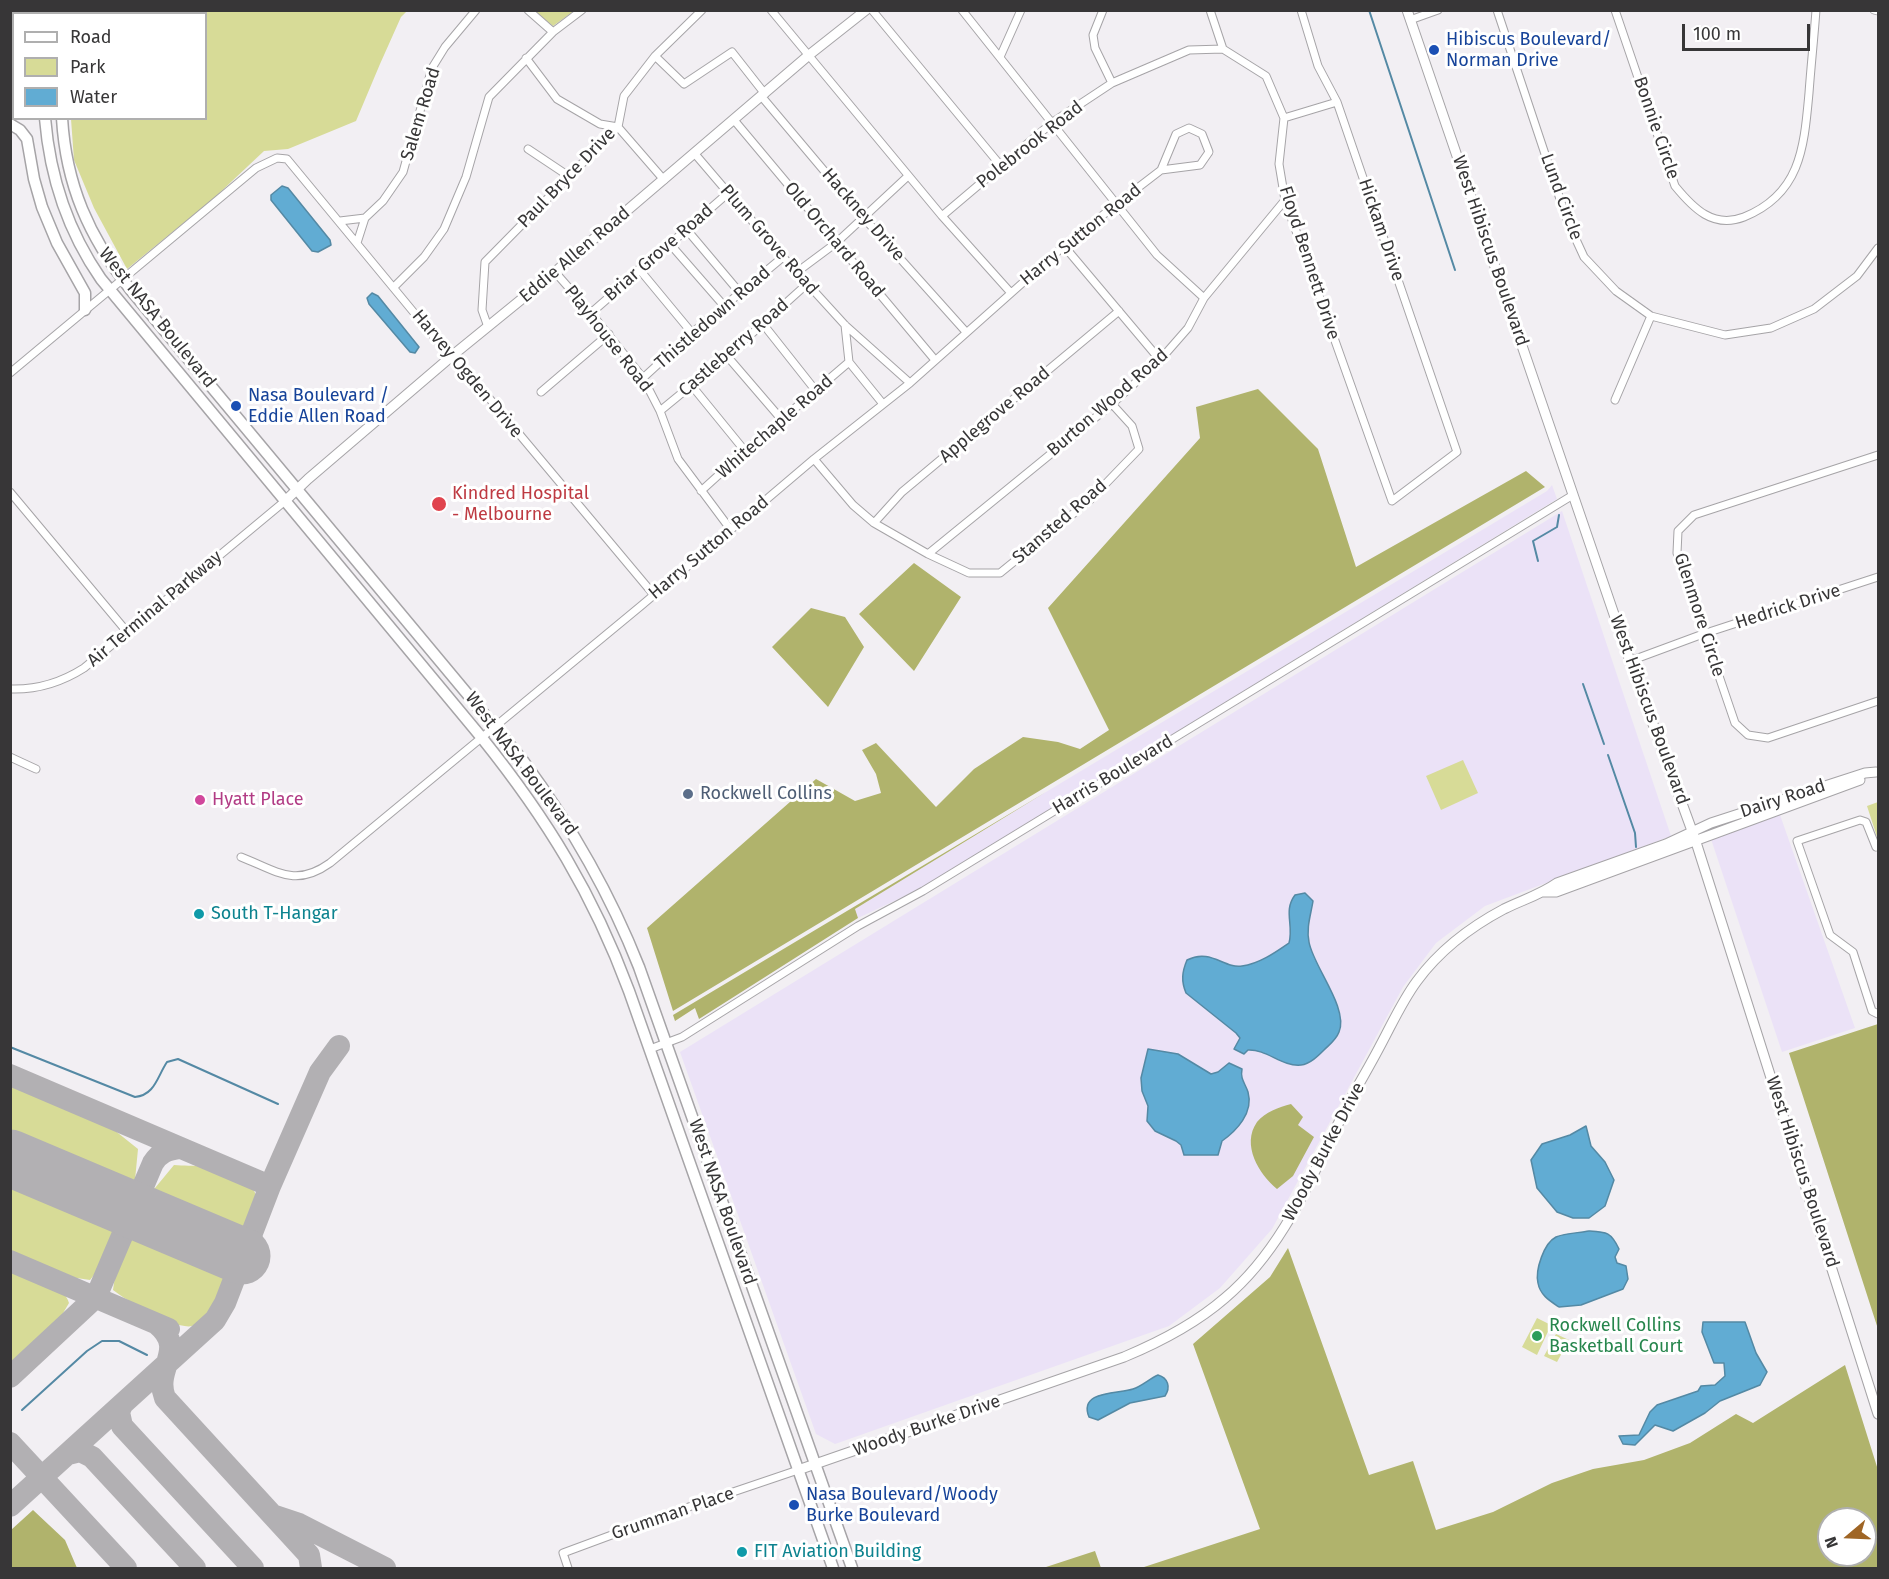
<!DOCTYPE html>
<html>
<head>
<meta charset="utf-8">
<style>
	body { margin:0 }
	#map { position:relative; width:1889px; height:1579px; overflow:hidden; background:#f2eff3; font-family:"Fira Sans",sans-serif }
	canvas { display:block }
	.frame { position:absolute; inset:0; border:12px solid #373637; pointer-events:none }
	.legend { position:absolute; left:12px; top:12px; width:195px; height:108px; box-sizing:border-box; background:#fff; border:2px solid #afafaf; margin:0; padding:8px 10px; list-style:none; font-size:18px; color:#373637 }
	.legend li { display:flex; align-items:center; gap:12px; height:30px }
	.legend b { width:30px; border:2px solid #afafaf }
	.north { position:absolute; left:1817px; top:1507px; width:60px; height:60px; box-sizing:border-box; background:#fff; border:2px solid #afafaf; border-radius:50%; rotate:251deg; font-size:16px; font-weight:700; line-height:24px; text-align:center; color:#373637 }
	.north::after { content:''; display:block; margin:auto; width:21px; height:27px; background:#9f6525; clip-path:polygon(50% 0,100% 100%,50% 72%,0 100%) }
	.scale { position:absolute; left:1682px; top:24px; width:128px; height:27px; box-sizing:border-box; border:3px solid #373637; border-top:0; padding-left:8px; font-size:18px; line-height:21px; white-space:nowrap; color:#373637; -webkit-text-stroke:4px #fff; paint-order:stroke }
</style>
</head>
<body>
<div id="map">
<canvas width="1889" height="1579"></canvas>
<div class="frame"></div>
<ul class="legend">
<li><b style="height:8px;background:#fff"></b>Road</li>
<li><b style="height:16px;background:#d7db97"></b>Park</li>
<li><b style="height:16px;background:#61acd3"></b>Water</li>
</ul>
<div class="north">N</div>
<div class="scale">100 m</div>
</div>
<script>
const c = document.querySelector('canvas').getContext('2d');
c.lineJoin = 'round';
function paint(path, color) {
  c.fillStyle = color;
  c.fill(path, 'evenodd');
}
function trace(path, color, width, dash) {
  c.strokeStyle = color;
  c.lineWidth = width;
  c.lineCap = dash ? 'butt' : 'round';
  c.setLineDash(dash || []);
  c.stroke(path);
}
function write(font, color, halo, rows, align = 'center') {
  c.font = font + ' "Fira Sans",sans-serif';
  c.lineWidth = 6;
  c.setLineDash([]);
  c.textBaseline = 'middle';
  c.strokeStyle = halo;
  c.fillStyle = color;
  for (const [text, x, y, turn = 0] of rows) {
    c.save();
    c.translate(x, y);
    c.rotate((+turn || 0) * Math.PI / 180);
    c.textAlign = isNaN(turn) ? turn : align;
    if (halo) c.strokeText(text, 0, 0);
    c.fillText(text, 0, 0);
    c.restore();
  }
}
paint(new Path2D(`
	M1552,485L1557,499L922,888L858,918L855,909L1046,792L1547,491Z
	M1562,511L1671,836L1485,906L1436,943L1403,987L1272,1229L1220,1288L1169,1326L835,1444L816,1434L680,1052Z
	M1780,815L1855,1028L1782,1052L1711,839Z`), '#ebe2f7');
paint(new Path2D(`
	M90,11V10L407,11L401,17L380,64L356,121L288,149L264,151L213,199L127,269L94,208L74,160L71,119L206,118V14L89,13Z
	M535,11H574L553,26Z
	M1463,760L1478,793L1441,810L1426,776Z
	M1878,802V840L1867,806Z
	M11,1082L113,1129L138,1149L135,1180L129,1193L11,1142Z
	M174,1165C183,1166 194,1165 203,1167C214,1170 243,1179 251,1187C267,1202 245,1235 224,1233L150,1202L155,1188Z
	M10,1174L117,1219C114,1243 106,1261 90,1280L70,1277L11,1254Z
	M139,1228L212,1260L223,1269C227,1281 222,1288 217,1299C212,1310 204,1322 192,1326C176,1330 127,1301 113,1290C116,1266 123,1247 139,1228Z
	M11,1264C27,1271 65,1285 69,1303L59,1320L11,1365Z
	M1537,1318L1551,1325L1537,1355L1522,1347Z
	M1556,1334L1569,1340L1557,1362L1544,1356Z`), '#d7db97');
paint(new Path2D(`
	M1258,389L1318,449L1356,567L1526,471L1545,487L673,1011L647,928L816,779L855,801L881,793L876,774L862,750L876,743L936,807L974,769L1023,737L1058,742L1080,749L1109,730L1048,608L1200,438L1196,407Z
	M914,563L961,597L914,671L859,614Z
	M811,608L845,617L864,647L828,707L772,647Z
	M1046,792L855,909L858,918L699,1019L695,1008L675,1021L673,1015Z
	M1878,1024V1329L1789,1053Z
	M1291,1104L1303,1117L1298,1125L1314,1137L1293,1176L1277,1189C1259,1174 1241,1145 1257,1122C1265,1112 1279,1107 1291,1104Z
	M1288,1248L1369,1475L1413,1461L1436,1530L1493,1512L1552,1483L1593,1469L1644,1460L1690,1443L1736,1414L1753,1423L1845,1365L1878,1470V1568H1141L1260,1529L1193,1344L1270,1277ZM1829,1519H1865V1555H1829Z
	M33,1510L65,1540L77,1568H11V1530Z
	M1095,1551L1101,1568H1043Z`), '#b0b36c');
const water = new Path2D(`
	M282,186L288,188L330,240L331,245L318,252L312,251L271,200V195Z
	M372,293L378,296L419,347L415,353L410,352L369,304L367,298Z
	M1305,893L1313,901C1311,914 1306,928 1309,942C1313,966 1349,1008 1339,1032C1336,1040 1330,1044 1324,1050C1318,1056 1310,1064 1301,1065C1282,1067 1267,1049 1248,1050L1244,1054L1234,1049L1240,1038L1236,1033L1186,993C1181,981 1182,972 1187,960C1211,948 1224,969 1242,966C1259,964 1276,952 1289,943C1294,925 1283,911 1295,895Z
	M1148,1049L1178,1054L1211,1074L1218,1072L1229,1063L1242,1069C1240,1079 1245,1083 1248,1092C1254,1113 1236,1131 1222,1141L1218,1155H1184L1181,1145L1176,1141L1155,1131L1147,1121L1148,1106L1142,1091L1141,1078Z
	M1586,1126L1591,1146L1605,1162L1614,1180L1605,1206L1589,1218H1573L1557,1212L1537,1188L1531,1160L1542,1144L1570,1135Z
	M1589,1231C1607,1232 1611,1232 1619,1249L1615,1257L1617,1263L1626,1266L1628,1279L1623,1289L1581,1305L1559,1307C1550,1301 1540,1295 1538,1283C1535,1270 1544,1243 1556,1237C1565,1233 1579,1233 1589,1231Z
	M1703,1322H1745L1756,1353L1767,1372L1760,1385L1720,1401L1705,1413L1673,1431L1655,1425L1635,1445L1623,1444L1619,1436L1639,1435L1650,1412L1657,1405L1698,1391L1701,1386L1715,1385L1725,1376L1724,1363H1714L1702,1332Z
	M1158,1375C1168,1378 1171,1387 1165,1396L1130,1403L1098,1420L1089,1417C1078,1390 1119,1394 1133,1389C1142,1386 1149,1379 1158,1375Z`);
paint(water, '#61acd3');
trace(water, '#5489a4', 1.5);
trace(new Path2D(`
	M1369,10L1455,270
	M1538,561L1533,541L1557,527L1559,515
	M1583,684L1604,744
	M1608,755L1635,833L1636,847
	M10,1047L135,1097C155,1095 157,1077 167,1062L178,1059L278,1104
	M22,1410L87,1351L102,1341H119L147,1355`), '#5489a4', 2);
trace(new Path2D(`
	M10,1075L270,1186
	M10,1261L169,1329
	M157,1324C188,1350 153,1368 165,1398L309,1555L311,1568
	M10,1377L96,1297L153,1163C160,1152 167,1150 180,1148
	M122,1405L119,1412L122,1426L253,1568
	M10,1443L126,1568
	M68,1454L80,1451L92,1457L195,1568
	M10,1506L215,1320L225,1303L270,1186L320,1072L339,1046
	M275,1516L299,1524L385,1568`), '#b2b0b3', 22);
trace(new Path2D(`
	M10,1158L242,1256`), '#b2b0b3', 57);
const minor = new Path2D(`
	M528,10L553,32
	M771,10L942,216L1011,293
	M872,10L1001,166
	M962,10L1157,255L1204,298
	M1103,10L1093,35L1095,48L1112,83
	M1210,10L1223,49L1266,76L1284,118L1279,164L1285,200L1392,501L1457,452L1337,102L1318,66L1301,10
	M1497,10L1567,220L1584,257L1616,291L1651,316L1725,335L1771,328L1814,309L1857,276L1878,248
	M1615,10L1675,186C1693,208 1713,229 1744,217C1801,194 1804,147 1809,93C1811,65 1814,38 1816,10
	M1874,10L1878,11
	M1410,20L1438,10
	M655,56L684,84L732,52L765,94
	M1000,57L1021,10
	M526,58L557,99L600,124L618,127L664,180
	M10,83L14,80
	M762,97L863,217L966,332
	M1284,118L1337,102
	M734,120L935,360
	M528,149L570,177
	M695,154L783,257L845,325L910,383
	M942,216L1053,122L1112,83L1189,50L1223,49
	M365,218L383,201L403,172L432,68L445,47L476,10
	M340,221L365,218L357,243
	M687,230L741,294
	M670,244L725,307
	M1064,246L1160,360
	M639,269L692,333
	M555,272L591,313L643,378L660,411L678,459L731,530
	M797,272L836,243L908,176
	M394,287L424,257L444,229L466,177L489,97L553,32L582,10
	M591,313L727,194
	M763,324L816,391
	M845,325L849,362L883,404
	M488,327L482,310L485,262L618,127L624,96L655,56L702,10
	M727,356L782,420
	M10,373L256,168L277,158L287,159L444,349L453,355L654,595
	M643,378L692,333L783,257
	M692,386L745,451
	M541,392L609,334
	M1615,400L1651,316
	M660,411L727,356L807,284
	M1878,455L1694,515L1678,531L1677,553L1735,723L1748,735L1768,738L1878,701
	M814,459L853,505L874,523L928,554L969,573H1000L1090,500L1139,449L1132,426L1112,404
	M701,491L745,451L849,362
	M10,492L128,633
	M874,523L902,492L1119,311
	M928,554L1112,404L1160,360L1188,328L1204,298L1285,200
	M1630,661L1703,634L1878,577
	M10,689C37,690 62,682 84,668L285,501
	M10,757L36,769
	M1878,846L1876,847L1866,822L1860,820L1797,841L1830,935L1853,952L1872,1011L1878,1014
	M241,857C277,871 295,888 330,863L642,605L814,459L910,383L1064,246L1118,203L1161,170L1200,165L1209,152L1202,134L1189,128L1176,134L1161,170
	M650,1049L682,1037L858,926L923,891L1573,495
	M568,1568L563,1553L671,1513L798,1470`);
const tertiary = new Path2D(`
	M1407,10L1630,661L1695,839L1878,1414
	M285,501L308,479L453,355L555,272L809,55L866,10
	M1544,892H1556L1860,780
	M798,1470L1124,1357C1160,1342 1195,1324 1225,1298C1282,1250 1310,1180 1342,1116C1353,1093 1367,1071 1379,1048C1391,1026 1402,1001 1417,981C1439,951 1472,926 1504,909C1522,900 1540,895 1557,883L1666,844L1711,823L1865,773L1876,772`);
const secondary = new Path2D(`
	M58,14L59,10
	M75,14L76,10
	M45,118C50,178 67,230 101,279L482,738C547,819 593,894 629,991L833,1568
	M62,118C66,185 89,237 130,289L524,762C572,827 609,891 639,967L852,1568
	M10,124L20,130L27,139L34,179L42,207L57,243L85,293V310`);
trace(minor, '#a6a4a7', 9);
trace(tertiary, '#a6a4a7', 11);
trace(secondary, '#a6a4a7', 13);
trace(minor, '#fff', 7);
trace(tertiary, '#fff', 9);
trace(secondary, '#fff', 10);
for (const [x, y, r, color] of [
	[1434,50,6,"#1a4fb4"],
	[236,406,6,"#1a4fb4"],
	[439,504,8,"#e0444e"],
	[688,794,6,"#5c6f8a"],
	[200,800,6,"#d1479c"],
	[199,914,6,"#0f9aa8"],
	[1537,1336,6,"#2e9e5b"],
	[794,1505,6,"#1a4fb4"],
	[742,1552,6,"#0f9aa8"]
]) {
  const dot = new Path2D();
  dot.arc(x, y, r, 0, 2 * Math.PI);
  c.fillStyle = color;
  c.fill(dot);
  trace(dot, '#fff', 2);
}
write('18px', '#164399', '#fff', [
	["Hibiscus Boulevard/",1446,40],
	["Norman Drive",1446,61],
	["Nasa Boulevard /",248,396],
	["Eddie Allen Road",248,417],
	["Nasa Boulevard/Woody",806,1495],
	["Burke Boulevard",806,1516]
], 'left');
write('18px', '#373637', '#fff', [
	["Salem Road",421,114,-73],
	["Bonnie Circle",1656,128,71],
	["Polebrook Road",1030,145,-38],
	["Paul Bryce Drive",567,178,-46],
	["Lund Circle",1561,197,70],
	["Hackney Drive",863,215,49],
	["Hickam Drive",1381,230,71],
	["Harry Sutton Road",1081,235,-39],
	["Plum Grove Road",769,240,49],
	["Old Orchard Road",834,240,50],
	["West Hibiscus Boulevard",1490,251,71],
	["Briar Grove Road",659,253,-41],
	["Eddie Allen Road",575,255,-40],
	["Floyd Bennett Drive",1309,263,72],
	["West NASA Boulevard",157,318,51],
	["Thistledown Road",713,318,-41],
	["Playhouse Road",608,339,52],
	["Castleberry Road",734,348,-41],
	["Harvey Ogden Drive",467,374,50],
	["Burton Wood Road",1108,403,-41],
	["Applegrove Road",995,415,-40],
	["Whitechaple Road",775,427,-41],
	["Stansted Road",1060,522,-41],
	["Harry Sutton Road",709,548,-40],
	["Hedrick Drive",1788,607,-18],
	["Air Terminal Parkway",155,609,-40],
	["Glenmore Circle",1699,615,72],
	["West Hibiscus Boulevard",1649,710,70],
	["West NASA Boulevard",521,764,53],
	["Harris Boulevard",1113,775,-31],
	["Dairy Road",1783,799,-18],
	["Woody Burke Drive",1324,1152,-62],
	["West Hibiscus Boulevard",1802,1172,72],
	["West NASA Boulevard",722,1202,71],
	["Woody Burke Drive",927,1426,-19],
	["Grumman Place",673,1514,-19]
]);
write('18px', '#be3a42', '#fff', [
	["Kindred Hospital",452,494],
	["- Melbourne",452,515]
], 'left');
write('18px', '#4e5e75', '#fff', [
	["Rockwell Collins",700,794]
], 'left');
write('18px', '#b23c85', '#fff', [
	["Hyatt Place",212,800]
], 'left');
write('18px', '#0d838f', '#fff', [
	["South T-Hangar",211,914],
	["FIT Aviation Building",754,1552]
], 'left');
write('18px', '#27864d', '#fff', [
	["Rockwell Collins",1549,1326],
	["Basketball Court",1549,1347]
], 'left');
</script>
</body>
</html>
